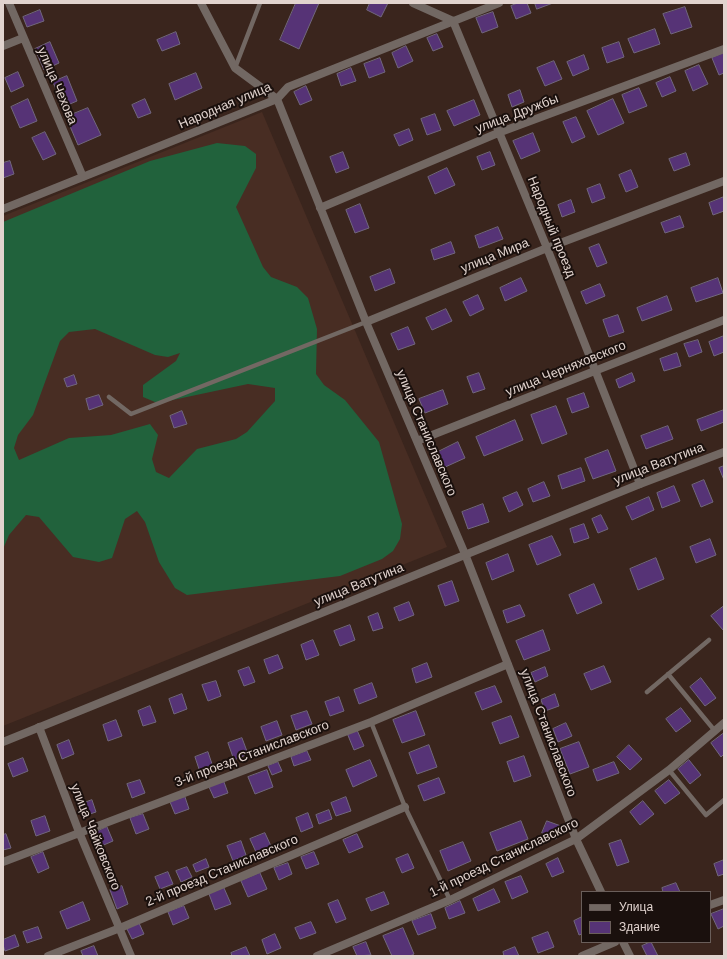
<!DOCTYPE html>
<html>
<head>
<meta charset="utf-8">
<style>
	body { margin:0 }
	#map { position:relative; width:727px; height:959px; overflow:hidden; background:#3a251d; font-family:Helvetica,sans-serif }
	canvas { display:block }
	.frame { position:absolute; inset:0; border:4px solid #e1d3ce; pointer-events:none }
	.legend { position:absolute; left:581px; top:891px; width:130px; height:52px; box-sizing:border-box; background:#1a100d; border:1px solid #6a5e5a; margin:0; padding:5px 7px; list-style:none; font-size:12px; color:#e1d3ce }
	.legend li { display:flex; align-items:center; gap:8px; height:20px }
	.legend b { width:20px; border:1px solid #6a5e5a }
</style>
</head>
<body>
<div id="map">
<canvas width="727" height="959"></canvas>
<div class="frame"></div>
<ul class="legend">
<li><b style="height:5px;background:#726863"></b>Улица</li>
<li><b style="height:11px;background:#563376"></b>Здание</li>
</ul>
</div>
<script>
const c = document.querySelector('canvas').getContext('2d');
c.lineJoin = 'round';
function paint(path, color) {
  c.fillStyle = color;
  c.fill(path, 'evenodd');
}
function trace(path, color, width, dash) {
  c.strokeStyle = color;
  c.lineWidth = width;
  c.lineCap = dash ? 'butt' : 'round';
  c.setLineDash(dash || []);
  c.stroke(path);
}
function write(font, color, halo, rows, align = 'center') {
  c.font = font + ' Helvetica,sans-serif';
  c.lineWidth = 4;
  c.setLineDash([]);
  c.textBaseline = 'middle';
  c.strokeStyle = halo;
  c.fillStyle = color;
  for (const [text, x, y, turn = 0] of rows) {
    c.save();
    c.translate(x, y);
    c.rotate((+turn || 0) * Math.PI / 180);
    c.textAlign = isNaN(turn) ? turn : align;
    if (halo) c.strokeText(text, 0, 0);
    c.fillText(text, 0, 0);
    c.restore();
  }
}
paint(new Path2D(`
	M262,112L447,547L3,726V216Z`), '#482d23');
paint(new Path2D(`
	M217,143L245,146L256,154V168L236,207L263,267L271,277L297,287L308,298L317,329L316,374L324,385L345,400L379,442L402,524L400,539L393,551L382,559L340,576L187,595L175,588L159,562L145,522L137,511L125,519L112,558L99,562L73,557L39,517L26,515L9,535L3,549V222L150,161ZM95,329L155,355L168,357L180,353L176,361L143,385V397L155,402L168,401L248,384L275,388V401L247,432L236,439L197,449L169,478L156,472L152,459L158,435L150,424L111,435L69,438L19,460L14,448L18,435L33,415L60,341L69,332Z`), '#21623c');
const building = new Path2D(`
	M296,3H319L299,49L280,40Z
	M370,3H388L381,17L367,10Z
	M518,3H527L531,13L516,19L511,6Z
	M535,3H553L537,9Z
	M685,7L692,27L671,34L663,14Z
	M40,10L44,21L27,27L23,17Z
	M493,12L498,27L482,33L476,18Z
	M655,29L660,44L634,53L628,39Z
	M176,32L180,44L162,51L157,40Z
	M437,34L443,47L433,51L427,38Z
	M50,42L59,63L44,70L35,49Z
	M619,42L624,57L607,63L602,48Z
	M406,46L413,61L398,68L392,53Z
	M724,53V73L719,75L712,58Z
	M584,55L589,69L573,76L567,62Z
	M380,58L385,72L369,78L364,64Z
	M554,61L562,79L545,86L537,68Z
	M699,65L708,84L693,91L685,71Z
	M351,68L356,81L341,86L337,74Z
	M18,72L24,86L11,92L5,78Z
	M196,73L202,88L175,100L169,84Z
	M67,76L77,101L63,107L53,82Z
	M670,77L676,91L662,97L656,83Z
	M306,86L312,100L300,105L294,92Z
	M639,88L647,106L629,113L622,95Z
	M520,90L524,102L512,107L508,95Z
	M28,99L37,121L20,128L11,107Z
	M145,99L151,113L138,118L132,105Z
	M613,99L624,123L598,135L587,111Z
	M474,100L480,115L454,126L447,111Z
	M88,108L101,135L78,145L66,117Z
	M435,114L441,130L427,135L421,119Z
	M576,117L585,137L572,143L563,122Z
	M409,129L413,140L399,146L394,135Z
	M45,132L56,154L43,160L32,138Z
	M533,133L540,151L521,159L513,141Z
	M343,152L349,168L336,173L330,157Z
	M490,152L495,165L482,170L477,157Z
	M686,153L690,165L674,171L669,159Z
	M10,161L14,174L3,178V163Z
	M447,168L455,185L435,194L428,177Z
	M631,170L638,187L626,192L619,175Z
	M600,184L605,198L592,203L587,189Z
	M724,197V211L713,215L709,203Z
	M571,200L575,212L562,217L558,205Z
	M360,204L369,228L355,233L346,210Z
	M680,216L684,227L665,233L661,223Z
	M498,227L503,239L479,248L475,236Z
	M451,242L455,253L434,260L431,250Z
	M599,244L607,263L597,267L589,248Z
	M390,269L395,283L375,291L370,277Z
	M521,278L527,291L505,301L500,288Z
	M718,278L723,293L696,302L691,288Z
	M600,284L605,296L586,304L581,292Z
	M478,295L484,309L470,316L463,302Z
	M667,296L672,310L642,321L637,308Z
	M446,309L452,321L432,330L426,318Z
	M618,315L624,332L609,337L603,320Z
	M408,327L415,344L398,350L391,334Z
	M724,336V352L714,356L709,342Z
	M698,340L702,352L689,357L684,344Z
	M677,353L681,366L664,371L660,359Z
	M479,373L485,389L473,393L467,377Z
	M632,373L635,381L619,388L616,380Z
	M74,375L77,384L67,387L64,379Z
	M443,390L448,404L425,413L419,399Z
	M584,393L589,407L572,413L567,399Z
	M99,395L103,405L89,410L86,399Z
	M556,406L567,434L542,444L531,415Z
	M724,410V422L701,431L697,420Z
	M182,411L187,424L174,428L170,416Z
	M515,420L523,440L484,456L476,437Z
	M668,426L673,439L646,449L641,436Z
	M458,442L465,458L443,468L436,453Z
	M608,450L616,471L593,479L585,459Z
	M724,466V480L719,468Z
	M581,468L585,481L562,489L558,476Z
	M704,480L713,502L701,507L692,485Z
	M544,482L550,496L533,502L528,489Z
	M674,486L680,501L662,508L657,493Z
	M517,492L523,505L509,512L503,498Z
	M649,497L654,510L632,520L626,507Z
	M483,504L489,522L468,529L462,512Z
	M601,515L608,529L598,533L592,519Z
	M584,524L589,538L574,543L570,529Z
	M552,536L561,555L537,565L529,545Z
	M710,539L716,555L696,563L690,547Z
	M508,554L514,571L492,580L486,563Z
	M656,558L664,579L638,590L630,569Z
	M452,581L459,601L445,606L438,586Z
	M594,584L602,603L577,614L569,595Z
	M409,602L414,615L399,621L394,608Z
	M520,605L525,616L507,623L503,611Z
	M724,606V629L723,630L711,616Z
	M378,613L383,628L373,631L368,617Z
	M350,625L355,640L340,646L334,631Z
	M543,630L550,650L524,660L516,641Z
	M313,640L319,655L306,660L301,645Z
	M278,655L283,668L269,674L264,660Z
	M427,663L432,677L416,683L412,669Z
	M604,666L611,682L591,690L584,674Z
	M249,667L255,682L244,686L238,671Z
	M545,667L548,676L535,682L531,673Z
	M701,678L716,698L705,706L690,687Z
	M216,681L221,696L208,701L202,685Z
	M372,683L377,697L359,704L354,690Z
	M495,686L502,702L482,710L475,693Z
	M182,694L187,709L174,714L169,699Z
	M555,694L559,706L545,711L541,700Z
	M339,697L344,711L330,716L325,702Z
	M150,706L156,722L143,726L138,711Z
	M681,708L691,721L676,732L666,719Z
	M307,711L312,724L296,730L291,716Z
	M416,711L425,735L402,743L393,720Z
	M511,716L519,737L500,744L492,723Z
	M116,720L122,736L108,741L103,725Z
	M277,721L282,735L266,741L261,727Z
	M566,723L572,736L558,742L553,729Z
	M357,730L364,746L354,750L347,733Z
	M724,733V754L721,757L711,743Z
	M242,738L248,754L234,760L228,743Z
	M69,740L74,754L62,759L57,745Z
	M579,742L589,767L570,774L560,749Z
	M429,745L437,767L417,774L409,753Z
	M629,745L642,759L630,770L617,757Z
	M307,751L311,760L294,766L291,757Z
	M208,752L213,767L200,772L195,757Z
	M524,756L531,776L514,782L507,762Z
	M23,758L28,771L13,777L8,764Z
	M370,760L377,776L353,787L346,770Z
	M689,760L701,775L690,784L678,769Z
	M278,762L282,771L272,775L268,766Z
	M614,762L619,773L597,781L593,770Z
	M267,770L273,787L255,794L248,777Z
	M439,778L445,793L424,801L418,786Z
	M140,780L145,793L132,798L127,784Z
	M669,780L680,793L665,804L655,791Z
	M224,782L228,793L214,798L209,787Z
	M185,797L189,809L175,814L170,802Z
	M346,797L351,811L336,816L331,803Z
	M92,800L96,812L84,816L79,805Z
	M643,801L654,814L640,825L630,812Z
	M329,810L332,819L319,824L316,815Z
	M308,813L313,827L301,832L296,818Z
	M143,814L149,829L136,834L130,818Z
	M45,816L50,831L36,836L31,821Z
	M521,821L528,839L497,851L490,833Z
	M547,821L561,826L556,839L542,833Z
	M107,827L113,841L99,847L94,833Z
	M265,833L271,846L256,852L250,839Z
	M6,834L11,848L3,850V835Z
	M357,834L363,847L349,853L343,840Z
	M621,840L629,862L617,866L609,844Z
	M241,841L246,855L233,861L227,846Z
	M463,842L471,861L448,871L440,851Z
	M43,852L49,868L38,873L31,857Z
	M314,852L319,864L306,869L301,857Z
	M408,854L414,868L402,873L396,859Z
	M558,858L564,872L552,877L546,864Z
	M206,859L209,867L196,872L193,865Z
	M724,860V874L718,876L714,864Z
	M288,863L292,874L279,880L274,868Z
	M187,867L192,877L181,882L176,871Z
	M168,872L173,884L160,889L155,877Z
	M260,873L267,889L248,897L241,881Z
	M521,876L528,892L512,899L505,882Z
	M676,883L680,892H663L662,888Z
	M122,886L128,904L117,909L110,890Z
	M224,888L231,904L215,910L209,894Z
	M494,889L500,902L478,911L473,899Z
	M384,892L389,904L371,911L366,899Z
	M338,900L346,919L336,923L328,904Z
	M460,901L465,913L449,919L445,908Z
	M83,902L90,920L67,929L60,912Z
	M184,906L189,918L173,925L168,912Z
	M724,909V926L718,929L711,914Z
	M431,914L436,928L418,935L412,921Z
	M582,917V934L579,935L574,921Z
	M311,922L316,933L300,939L295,928Z
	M139,923L144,934L132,939L127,929Z
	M38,927L42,938L27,943L23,932Z
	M403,928L414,954L410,956H392L383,936Z
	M548,932L554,947L538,953L532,938Z
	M275,934L281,948L267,954L262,940Z
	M15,935L19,946L5,951L3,945V940Z
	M366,942L371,955L357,956L353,947Z
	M651,942L658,956H647L642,946Z
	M94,946L98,956H83L81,951Z
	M246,947L250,956H232L231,953Z
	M515,947L519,956H504L503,952Z`);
paint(building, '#563376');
trace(building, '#71677d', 1);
trace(new Path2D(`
	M235,68L260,3
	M109,397L131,414L366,322
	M668,674L715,731
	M647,692L709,640
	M371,722L405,807L450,900
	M669,770L706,815L724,800`), '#726863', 4.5);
trace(new Path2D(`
	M9,3L83,177
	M201,3L235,68L277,99L366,322L465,554L576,839L601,892
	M413,3L453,21L547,248L640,484
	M3,46L23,38
	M320,208L498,133L724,49
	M3,209L277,99L288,87L499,3
	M366,322L547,248L724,181
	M417,441L724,320
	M39,727L79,832L131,956
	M3,862L371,722L508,664
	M710,905L724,900
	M623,942L630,956
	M48,956L120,928L405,807
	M317,956L450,900L576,839L669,770L724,723
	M582,956L615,942`), '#726863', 8);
trace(new Path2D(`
	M3,742L640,484L724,452`), '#726863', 8);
write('13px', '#e1d3ce', '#1a100d', [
	["улица Чехова",57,86,67],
	["Народная улица",225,106,-23],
	["улица Дружбы",517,114,-21],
	["Народный проезд",551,227,68],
	["улица Мира",495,256,-22],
	["улица Черняховского",566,369,-22],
	["улица Станиславского",426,433,67],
	["улица Ватутина",659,464,-21],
	["улица Ватутина",359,585,-22],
	["улица Станиславского",548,733,69],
	["3-й проезд Станиславского",252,754,-21],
	["улица Чайковского",95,837,68],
	["1-й проезд Станиславского",504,858,-26],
	["2-й проезд Станиславского",222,871,-23]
]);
</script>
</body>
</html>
